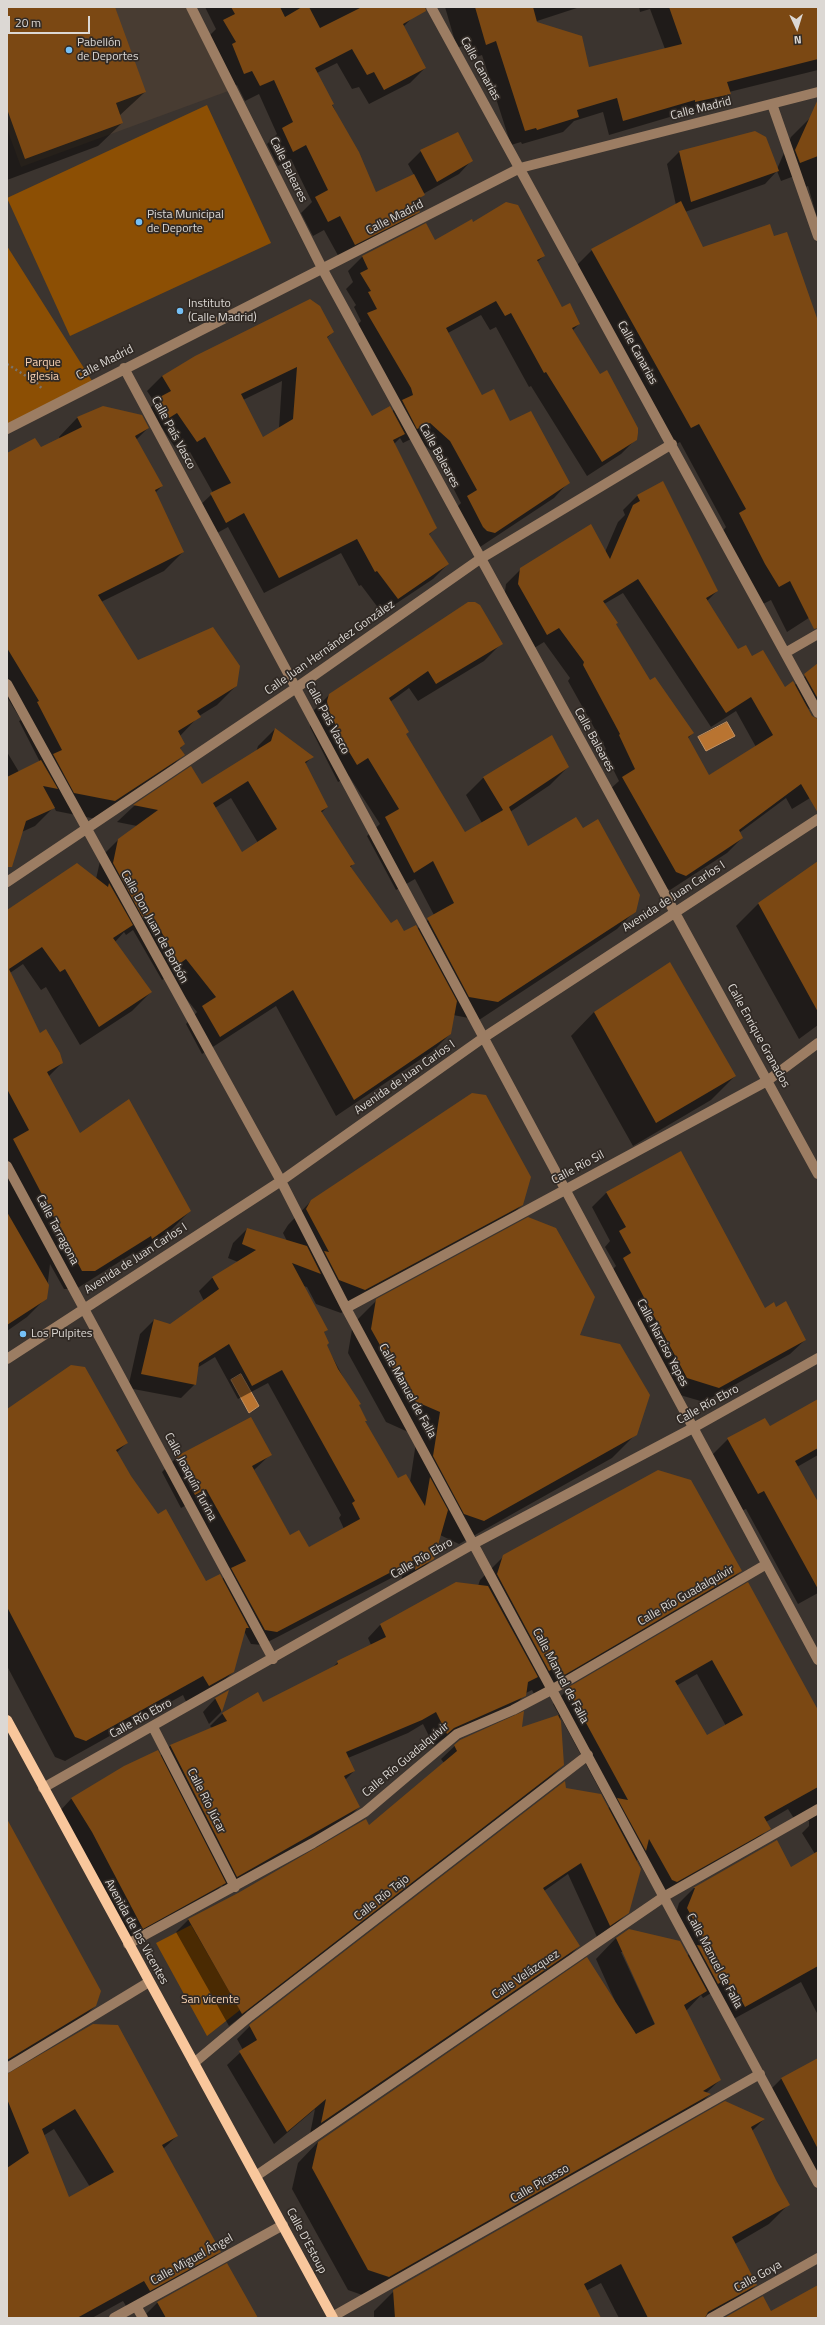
<!DOCTYPE html>
<html>
<head>
<meta charset="utf-8">
<style>
	body { margin:0 }
	#map { position:relative; width:825px; height:2325px; overflow:hidden; background:#3b342f; font-family:"Titillium Web",sans-serif }
	canvas { display:block }
	.frame { position:absolute; inset:0; border:8px solid #dcd8d4; pointer-events:none }
	.north { position:absolute; left:777px; top:8px; width:40px; height:40px; -webkit-text-stroke:3px #312a25; paint-order:stroke; rotate:176deg; font-size:11px; font-weight:700; line-height:16px; text-align:center; color:#dcd8d4 }
	.north::after { content:''; display:block; margin:auto; width:14px; height:18px; background:#dcd8d4; clip-path:polygon(50% 0,100% 100%,50% 72%,0 100%) }
	.scale { position:absolute; left:8px; top:16px; width:82px; height:18px; box-sizing:border-box; border:2px solid #dcd8d4; border-top:0; padding-left:5px; font-size:12px; line-height:14px; white-space:nowrap; color:#dcd8d4; -webkit-text-stroke:3px #312a25; paint-order:stroke }
</style>
</head>
<body>
<div id="map">
<canvas width="825" height="2325"></canvas>
<div class="frame"></div>
<div class="north">N</div>
<div class="scale">20 m</div>
</div>
<script>
const c = document.querySelector('canvas').getContext('2d');
c.lineJoin = 'round';
function paint(path, color) {
  c.fillStyle = color;
  c.fill(path, 'evenodd');
}
function trace(path, color, width, dash) {
  c.strokeStyle = color;
  c.lineWidth = width;
  c.lineCap = dash ? 'butt' : 'round';
  c.setLineDash(dash || []);
  c.stroke(path);
}
function write(font, color, halo, rows, align = 'center') {
  c.font = font + ' "Titillium Web",sans-serif';
  c.lineWidth = 3.5;
  c.setLineDash([]);
  c.textBaseline = 'middle';
  c.strokeStyle = halo;
  c.fillStyle = color;
  for (const [text, x, y, turn = 0] of rows) {
    c.save();
    c.translate(x, y);
    c.rotate((+turn || 0) * Math.PI / 180);
    c.textAlign = isNaN(turn) ? turn : align;
    if (halo) c.strokeText(text, 0, 0);
    c.fillText(text, 0, 0);
    c.restore();
  }
}
paint(new Path2D(`
	M7,7H189L231,90L21,167L7,129Z`), '#483c32');
paint(new Path2D(`
	M207,105L271,243L70,336L7,198Z
	M7,246L94,384L7,429Z
	M191,1925L240,2010L207,2036L156,1943Z`), '#8c4f04');
const water = new Path2D(`
	M727,722L735,736L706,751L698,737Z
	M241,1374L259,1406L249,1413L231,1380Z`);
paint(water, '#b97431');
trace(water, '#c49262', 1);
paint(new Path2D(`
	M7,7H113L145,92L119,116L122,123L98,146L7,180Z
	M205,7H407L413,17L403,27L425,68L410,83L369,104L359,87L352,89L337,63L317,73L375,193L414,175L408,164L421,151L457,133L471,161L459,174L423,194L415,204L419,211L404,226L340,259L324,230L313,236L301,213L312,202L291,159L278,166L267,144L277,134L259,94L245,101L237,85L229,88L209,36L216,29Z
	M445,7H580L534,22L588,68L665,49L650,9L640,12L639,7H818V70L729,92L715,108L681,116L680,114L609,135L603,112L574,121L563,132L522,144L521,142L511,145L482,55L471,59L467,44L457,48Z
	M818,116V221L808,186L802,188L797,175L781,181L777,171L765,184L685,212L702,249L773,238L818,322V612L787,632L771,600L759,606L720,534L726,527L680,442L671,447L573,269L592,250L676,205L667,164L680,151L777,169L791,137L810,118Z
	M473,223L544,256L537,262L562,308L579,324L573,330L636,439L621,454L587,476L531,386L529,387L496,327L490,330L481,315L448,333L482,396L568,483L554,498L480,547L453,511L461,503L436,455L415,437L403,443L400,438L394,444L436,527L429,535L448,564L433,579L382,613L361,585L359,586L341,553L264,593L228,527L210,537L196,509L213,493L190,452L181,456L162,428L154,432L144,414L155,403L147,391L162,376L333,332L327,338L371,417L392,412L397,406L354,329L361,321L354,307L356,305L346,289L353,282L348,271L362,257L426,224L434,241ZM282,381L279,428L263,438L243,400Z
	M103,407L148,428L136,440L162,486L155,493L183,552L164,571L101,602L138,662L236,686L217,705L199,716L180,736L184,744L180,749L183,755L165,773L96,819L56,811L54,807L35,826L15,835L7,844V752L19,772L40,762L19,721L21,720L7,697V454L41,448L60,439L59,437L77,418Z
	M638,495L717,591L707,601L738,650L752,658L818,744V792L815,795L792,809L786,798L739,833L742,838L727,853L670,890L661,887L607,792L619,781L604,751L606,749L568,681L570,678L544,642L531,650L504,599L506,584L521,569L605,552L618,522L625,515L623,510ZM623,593L711,727L736,711L756,747L708,776L688,738L693,733L650,682L604,604Z
	M502,643L484,661L418,701L409,688L390,702L405,734L465,833L482,823L466,795L483,778L568,767L550,785L510,812L528,847L635,911L617,929L479,1020L453,1015L450,1034L433,1051L336,1116L276,1006L202,1054L186,1024L197,1012L168,976L162,980L133,930L126,935L124,932L115,942L151,992L132,1011L80,1045L46,987L41,990L23,964L10,973L40,1034L62,1063L48,1077L79,1135L190,1211L171,1230L133,1256L132,1254L76,1289H64L50,1264L46,1298L27,1317L7,1331V911L96,879L101,857L118,840L137,826L117,822L134,806L191,768L202,785L256,752L258,746L275,729L312,757L305,764L327,807L321,813L353,864L350,868L391,924L403,933L417,929L434,915L415,879L396,890L367,836L380,824L349,776L338,782L310,727L311,713L329,695ZM231,798L258,843L242,854L215,808Z
	M818,665V704L809,709L790,689Z
	M818,862V1025L799,1039L736,926L759,903Z
	M594,1012L735,1076L711,1100L633,1146L571,1036Z
	M681,1153L764,1309L776,1308L805,1340L790,1354L704,1402L673,1393L609,1273L616,1266L605,1247L610,1241L592,1207L606,1193Z
	M312,1200L522,1205L498,1228L341,1313L316,1304L307,1287L303,1286L327,1330L323,1333L326,1345L366,1420L364,1422L398,1479L410,1482L417,1436L386,1422L348,1353L353,1324L377,1300L578,1336L636,1434L612,1458L459,1544L440,1535L433,1558L419,1572L401,1582L403,1572L262,1645L251,1644L244,1631L233,1672L212,1692L188,1706L183,1695L65,1761L55,1757L7,1666V1410L127,1443L116,1453L130,1477L205,1582L222,1579L230,1571L192,1502L181,1508L162,1472L176,1458L270,1455L254,1470L290,1536L308,1548L344,1529L339,1518L341,1515L268,1383L238,1399L215,1357L197,1368L195,1384L181,1398L128,1388L140,1334L154,1320L170,1325L204,1301L199,1291L212,1278L238,1262L228,1258L233,1243L247,1229L287,1241L283,1233L288,1225Z
	M818,1400V1455L797,1467L818,1504V1593L798,1604L746,1509L739,1512L709,1458L728,1439L769,1427Z
	M504,1556L741,1571L717,1594L537,1700L532,1690L526,1693L513,1708L441,1740L434,1746L423,1724L408,1733L348,1758L354,1771L345,1780L359,1807L346,1820L224,1889L222,1885L212,1896L130,1940L59,1812L71,1799L124,1767L160,1756L170,1746L212,1728L210,1726L223,1713L262,1704L330,1670L338,1662L371,1645L368,1638L380,1625L456,1583L478,1586L480,1580Z
	M748,1584L818,1712V2015L801,1982L730,2021L711,1993L703,1998L701,1995L686,2011L720,2080L706,2093L709,2095L689,2115L368,2297L348,2290L292,2189L298,2163L318,2142L615,2001L596,1959L616,1938L687,1956L689,1954L673,1924L679,1903L694,1888L776,1841L791,1868L815,1854L802,1833L809,1826V1821L803,1817L795,1820L788,1809L766,1822L769,1828L754,1843L662,1896L657,1894L637,1859L628,1912L615,1925L597,1937L568,1874L544,1891L579,1946L566,1959L310,2134L315,2109L274,2144L227,2065L243,2050L237,2039L250,2026L565,1789L608,1809L609,1807L560,1716L563,1765L550,1778L229,2026L176,1932L188,1920L368,1827L444,1763L441,1759L461,1740L521,1729L559,1715L553,1704L568,1689ZM697,1674L726,1726L706,1737L676,1686ZM621,1952H624L658,2028L657,2029Z
	M227,1692L221,1712L209,1724L203,1712L215,1699Z
	M7,1821L95,2006L74,2027L7,2068Z
	M818,2059V2190L766,2094L781,2079Z
	M7,2075L177,2136L163,2149L220,2252L199,2272L129,2311L123,2301L92,2318H7ZM54,2129L90,2187L69,2199L43,2136Z
	M763,2120L752,2131L775,2181L789,2204L769,2224L735,2244L756,2285L736,2305L712,2318H619L601,2283L586,2291L600,2318H374V2311L394,2291Z
	M227,2264L256,2318H142L157,2303Z`), '#0007');
paint(new Path2D(`
	M7,7H115L146,92L116,103L123,123L25,159L7,109Z
	M231,7H280L285,17L302,7H309L320,28L362,7H425L426,11L403,24L426,68L384,90L374,72L367,75L352,49L315,68L334,104L332,105L359,152L376,192L414,174L425,195L414,201L420,212L355,245L340,216L328,222L315,197L328,190L306,145L293,152L282,128L293,122L274,80L260,86L252,71L244,74L232,44L236,42L223,20L235,14Z
	M475,7H533L537,22L582,36L589,67L682,44L669,7H818V59L727,82L731,94L695,102V100L623,121L617,98L577,110L579,117L537,130L536,128L525,131L496,41L486,45Z
	M818,99V156L800,163L795,150Z
	M755,131L766,137L779,171L691,202L679,151Z
	M458,132L473,161L437,182L420,150Z
	M681,201L703,247L770,224L774,236L787,232L818,321V628L814,629L790,581L779,587L765,564L739,513L746,509L699,424L691,428L591,249Z
	M506,202L518,205L545,256L537,260L562,307L570,303L580,324L572,328L600,374L607,370L638,428V433L637,440L602,462L546,372L544,373L511,313L505,316L496,301L446,328L482,395L494,389L510,421L531,411L570,483L495,533L487,531L483,527L467,496L477,490L450,441L430,423L417,429L402,400L413,395L411,388L367,313L377,309L368,292L371,291L360,273L368,269L362,256L426,223L435,240L472,219L473,222Z
	M310,299L320,306L334,332L327,337L372,416L390,406L405,434L393,440L437,528L429,534L449,564L398,599L377,571L375,572L357,539L279,578L244,513L226,523L210,493L231,483L205,437L197,442L177,413L169,418L158,398L171,391L162,376L195,356ZM297,367L293,419L263,437L241,394Z
	M103,406L142,415L149,428L135,436L163,486L155,490L184,552L98,595L138,660L213,627L240,666L237,686L197,711L201,717L178,731L185,744L180,748L185,755L115,801L74,793L53,754L62,750L37,702L39,701L7,648V453L35,438L41,447L82,427L77,417Z
	M663,481L718,591L706,598L738,649L746,645L752,656L763,650L785,687L793,681L812,716L818,719V813L801,784L739,830L743,838L686,876L676,872L622,777L635,769L619,735L620,734L583,665L584,662L559,628L547,635L518,584L520,568L591,524L610,559L633,505L640,501L637,495ZM638,579L726,713L751,697L773,735L709,775L688,737L694,733L655,677L650,680L616,624L618,623L603,601Z
	M468,602H475L480,605L503,644L436,684L428,671L389,698L409,732L406,734L465,832L503,810L483,777L552,735L569,767L509,807L528,846L576,817L583,828L598,819L640,895L636,912L498,1002L469,997L427,918L454,903L433,861L414,873L385,817L399,809L368,758L357,765L342,740L328,708L327,701L329,694Z
	M818,663V699L804,674Z
	M275,728L314,757L305,762L328,807L321,811L355,864L350,866L391,923L397,919L404,931L416,925L457,1001L451,1034L354,1100L293,990L220,1037L202,1006L216,997L186,959L179,964L151,913L143,918L113,863L118,839L158,810L133,805L191,766L202,784L271,741ZM248,781L277,829L242,852L213,803Z
	M41,760L58,789L43,786L55,808L26,821L12,867H7V777Z
	M818,861V1012L758,903Z
	M77,863L108,887L109,883L133,925L113,938L152,992L99,1027L65,969L60,972L42,947L9,969L40,1033L46,1029L60,1053L63,1063L47,1072L80,1133L129,1099L191,1211L152,1239L151,1236L95,1271H82L13,1139L29,1130L7,1089V910Z
	M670,962L736,1076L656,1123L594,1012Z
	M472,1093L486,1095L531,1177L523,1205L365,1290L339,1280L324,1251L329,1252L306,1209L311,1200Z
	M681,1151L765,1308L774,1302L776,1307L786,1301L806,1340L719,1388L687,1378L623,1258L631,1253L619,1231L626,1227L606,1192Z
	M7,1212L49,1285L47,1299L7,1325Z
	M528,1217L556,1228L595,1297L580,1335L620,1344L650,1395L637,1435L484,1521L464,1514L433,1456L440,1412L410,1399L371,1329L376,1299Z
	M247,1228L307,1246L321,1274L292,1263L328,1330L324,1332L329,1343L327,1345L338,1369L361,1404L359,1405L367,1421H365L398,1478L406,1474L425,1506L430,1477L448,1510L434,1559L415,1570L416,1559L277,1632L265,1630L231,1568L246,1561L206,1489L195,1495L175,1457L251,1417L272,1455L252,1466L290,1535L299,1530L309,1547L360,1519L352,1503L355,1501L282,1370L252,1386L229,1344L199,1363L196,1385L141,1374L154,1319L170,1324L219,1289L212,1277L256,1250L242,1244Z
	M71,1365L85,1367L128,1443L116,1450L131,1476L158,1514L166,1509L206,1581L220,1574L249,1628H246L234,1672L209,1686L203,1676L86,1741L75,1737L7,1607V1409Z
	M818,1399V1448L795,1461L818,1502V1589L764,1491L758,1494L727,1438L765,1418L770,1426Z
	M658,1470L691,1480L742,1571L561,1677L556,1667L549,1671L497,1574L503,1555Z
	M456,1582L488,1586L538,1677L528,1682L526,1696L454,1728L447,1734L436,1712L422,1720L346,1752L355,1771L344,1776L360,1807L237,1877L170,1745L227,1721L222,1713L258,1692L263,1702L338,1664L337,1661L386,1637L380,1624Z
	M748,1582L818,1710V1787L764,1817L771,1829L677,1882L672,1880L649,1839L646,1851L617,1798L628,1800L567,1688ZM712,1660L743,1715L707,1735L675,1681Z
	M229,1690L222,1712L215,1698Z
	M524,1711L522,1727L558,1715L561,1721L564,1765L242,2014L188,1919L238,1893L366,1819L369,1825L457,1751L454,1745L460,1740Z
	M158,1750L226,1883L143,1929L92,1832L71,1798L124,1766Z
	M565,1781L566,1788L601,1794L641,1869L629,1913L610,1926L581,1863L543,1888L580,1946L321,2123L326,2099L287,2132L239,2051L257,2040L249,2025Z
	M7,1819L101,1991L96,2006L7,2060Z
	M777,1840L791,1867L818,1851V1966L745,2007L734,1986L730,1988L726,1979L718,1984L697,1945L708,1947L687,1908L695,1888H693Z
	M629,1929L680,1941L707,1991L684,2005L721,2080L703,2091L711,2094L389,2277L368,2270L312,2168L318,2142L587,1957L636,2034L655,2024L616,1938Z
	M93,2024L118,2025L178,2136L162,2145L221,2252L150,2291L144,2281L77,2318H7V2168L29,2153L7,2099V2074ZM75,2109L114,2172L69,2197L42,2129Z
	M818,2058V2149L781,2078Z
	M725,2101L765,2119L751,2127L776,2180L790,2205L732,2237L757,2285L708,2312L705,2318H648L621,2264L584,2284L601,2318H395L393,2290Z
	M227,2263L258,2318H166L157,2302Z
	M818,2285V2318H724L763,2296L771,2311Z`), '#7b4813');
trace(new Path2D(`
	M7,364L37,383L43,390`), '#79736e', 2.5, [2, 3]);
trace(new Path2D(`
	M191,7L323,270L818,1174
	M431,7L818,713
	M772,104L818,236
	M124,368L818,1660
	M7,429L520,168L818,92
	M785,653L818,634
	M7,684L281,1181L346,1308L818,2183
	M7,882L296,688L480,559L672,444
	M7,1166L273,1659
	M346,1308L767,1081L818,1043
	M7,1359L281,1181L483,1038L818,819
	M153,1727L235,1887
	M43,1788L475,1543L693,1428L818,1358
	M128,1944L313,1843L365,1812L457,1734L513,1710L553,1689L765,1565
	M194,2063L250,2016L588,1755
	M7,2068L149,1982
	M256,2176L665,1896L818,1809
	M136,2306L143,2318
	M332,2317L760,2074
	M114,2318L283,2225
	M711,2318L818,2258`), '#9c7d63', 10);
trace(new Path2D(`
	M7,1720L333,2318`), '#f9c79c', 10);
for (const [x, y, r, color] of [
	[69,50,4,"#75c0f6"],
	[139,222,4,"#75c0f6"],
	[180,311,4,"#75c0f6"],
	[23,1334,4,"#75c0f6"]
]) {
  const dot = new Path2D();
  dot.arc(x, y, r, 0, 2 * Math.PI);
  c.fillStyle = color;
  c.fill(dot);
  trace(dot, '#312a25', 1.5);
}
write('12px', '#dcd8d4', '#312a25', [
	["Pabellón",77,43],
	["de Deportes",77,57],
	["Pista Municipal",147,215],
	["de Deporte",147,229],
	["Instituto",188,304],
	["(Calle Madrid)",188,318],
	["Los Pulpites",31,1334]
], 'left');
write('12px', '#dcd8d4', '#312a25', [
	["Calle Canarias",480,69,61],
	["Calle Madrid",701,109,-14],
	["Calle Baleares",288,170,64],
	["Calle Madrid",395,218,-27],
	["Calle Canarias",637,353,61],
	["Calle Madrid",105,363,-27],
	["Calle País Vasco",173,433,62],
	["Calle Baleares",439,456,61],
	["Calle Juan Hernández González",330,648,-35],
	["Calle País Vasco",327,718,62],
	["Calle Baleares",594,740,61],
	["Avenida de Juan Carlos I",674,897,-33],
	["Calle Don Juan de Borbón",154,927,61],
	["Calle Enrique Granados",758,1036,61],
	["Avenida de Juan Carlos I",405,1078,-35],
	["Calle Río Sil",578,1168,-28],
	["Calle Tarragona",57,1230,62],
	["Avenida de Juan Carlos I",136,1259,-33],
	["Calle Narciso Yepes",662,1343,62],
	["Calle Manuel de Falla",407,1391,61],
	["Calle Río Ebro",708,1405,-29],
	["Calle Joaquín Turina",190,1477,62],
	["Calle Río Ebro",422,1559,-30],
	["Calle Río Guadalquivir",686,1596,-30],
	["Calle Manuel de Falla",560,1676,62],
	["Calle Río Ebro",141,1719,-29],
	["Calle Río Guadalquivir",406,1760,-40],
	["Calle Río Júcar",206,1801,63],
	["Calle Río Tajo",382,1898,-38],
	["Avenida de los Vicentes",136,1932,61],
	["Calle Manuel de Falla",714,1961,62],
	["Calle Velázquez",526,1975,-34],
	["Calle Picasso",540,2184,-30],
	["Calle D'Estoup",306,2241,62],
	["Calle Miguel Ángel",192,2260,-29],
	["Calle Goya",758,2277,-29]
]);
write('12px', '#f9d3b4', '#312a25', [
	["Parque",43,363],
	["Iglesia",43,377],
	["San vicente",210,2000]
]);
</script>
</body>
</html>
